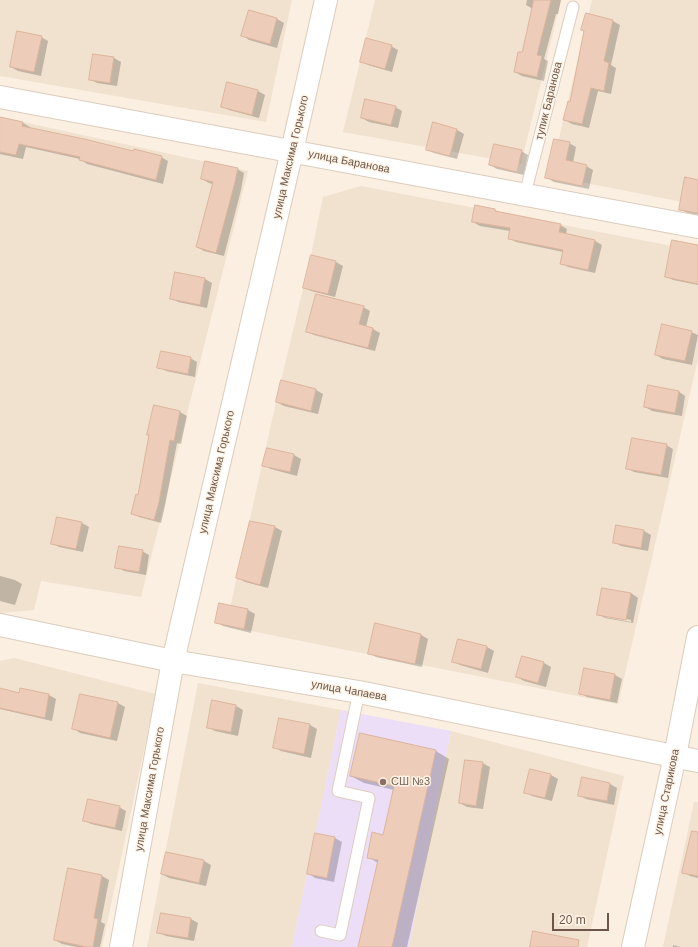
<!DOCTYPE html>
<html>
<head>
<meta charset="utf-8">
<style>
	body { margin:0 }
	#map { position:relative; width:698px; height:947px; overflow:hidden; background:#faefe0; font-family:Arial,sans-serif }
	canvas { display:block }
	.scale { position:absolute; left:552px; top:913px; width:57px; height:18px; box-sizing:border-box; border:2px solid #6e564a; border-top:0; padding-left:5px; font-size:12px; line-height:14px; white-space:nowrap; color:#6e564a; -webkit-text-stroke:3px #fdf4e6; paint-order:stroke }
</style>
</head>
<body>
<div id="map">
<canvas width="698" height="947"></canvas>
<div class="scale">20 m</div>
</div>
<script>
const c = document.querySelector('canvas').getContext('2d');
c.lineJoin = 'round';
function paint(path, color) {
  c.fillStyle = color;
  c.fill(path, 'evenodd');
}
function trace(path, color, width, dash) {
  c.strokeStyle = color;
  c.lineWidth = width;
  c.lineCap = dash ? 'butt' : 'round';
  c.setLineDash(dash || []);
  c.stroke(path);
}
function write(font, color, halo, rows, align = 'center') {
  c.font = font + ' Arial,sans-serif';
  c.lineWidth = 3;
  c.setLineDash([]);
  c.textBaseline = 'middle';
  c.strokeStyle = halo;
  c.fillStyle = color;
  for (const [text, x, y, turn = 0] of rows) {
    c.save();
    c.translate(x, y);
    c.rotate((+turn || 0) * Math.PI / 180);
    c.textAlign = isNaN(turn) ? turn : align;
    if (halo) c.strokeText(text, 0, 0);
    c.fillText(text, 0, 0);
    c.restore();
  }
}
paint(new Path2D(`
	M0,0H292L266,122L0,76Z
	M375,0H561L521,164L343,132Z
	M592,0H698V205L550,176Z
	M0,117L248,171L141,597L41,581L34,610L0,613Z
	M361,186L698,251V359L618,704L226,626L276,402L311,255L323,197Z
	M14,658L156,694L102,947H0V661Z
	M198,683L341,710L292,947H147Z
	M451,731L624,776L587,947H409Z
	M694,802H698V947H663Z`), '#f1e1cf');
paint(new Path2D(`
	M341,710L451,731L409,947H292Z`), '#ecdef6');
paint(new Path2D(`
	M527,0H561L558,14H556L544,59L548,61L544,81L522,76L515,72L522,53L533,9L526,5Z
	M250,11L277,19L284,23L277,48L249,40L242,35Z
	M586,14L613,21L620,25L611,65L616,68L611,94L598,91L589,128L572,124L565,120L571,103L585,31Z
	M41,37L48,41L41,76L18,71L11,67Z
	M391,46L398,50L392,72L368,65L361,61Z
	M114,58L121,62L117,86L97,83L90,79Z
	M258,91L265,95L259,118L229,110L222,106Z
	M395,107L402,111L398,128L369,122L362,118Z
	M0,118L23,123L30,127V128L134,152L161,157L168,161L163,184L87,164L80,159L26,147L23,159L0,154Z
	M457,130L464,134L457,159L434,153L427,149Z
	M569,143L576,147L573,163L586,166L593,170L589,189L554,182L547,178Z
	M521,151L528,155L524,175L497,169L490,165Z
	M237,169L244,173L241,190L224,256L204,251L197,247L213,184L209,183L202,179Z
	M698,181V215L687,213L680,209Z
	M495,210L501,213L560,225L567,229L566,234L595,241L602,245L595,273L568,267L561,263L563,252L516,242L509,238L510,231L480,226L473,222Z
	M698,246V285L673,280L666,276Z
	M312,256L336,262L343,266L335,297L311,291L304,287Z
	M176,273L205,279L212,283L207,308L178,302L171,298Z
	M363,307L370,311L366,327L373,329L380,333L375,351L314,335L307,331Z
	M691,332L698,335L692,365L663,359L656,355Z
	M190,358L197,362L195,377L166,371L159,367Z
	M282,382L316,390L323,394L318,414L284,406L277,402Z
	M678,391L685,396L682,416L652,411L645,407Z
	M154,407L180,412L187,416L181,444L177,443L165,506L161,523L139,517L132,513L139,496Z
	M666,445L673,449L668,478L634,472L627,468Z
	M267,449L294,455L301,459L297,476L271,469L264,465Z
	M58,518L82,523L89,527L83,552L59,547L52,543Z
	M250,522L275,527L282,531L268,588L245,582L238,578Z
	M644,531L651,535L648,551L621,546L614,542Z
	M142,551L149,555L146,575L124,571L117,567Z
	M0,576L15,580L22,584L15,605L0,601Z
	M631,593L638,598L633,623L605,618L598,614ZM605,615L631,620V622L605,617Z
	M248,610L255,614L251,633L223,626L216,622Z
	M375,625L421,635L428,639L422,667L376,657L369,653Z
	M459,640L487,647L494,651L488,673L460,665L453,661Z
	M523,657L544,663L551,667L546,687L524,681L517,677Z
	M585,669L615,675L622,679L617,703L587,697L580,693Z
	M0,689L20,694L21,689L49,695L56,699L52,721L0,709Z
	M213,702L236,706L243,710L238,736L215,731L208,727Z
	M118,703L125,707L117,741L80,733L73,728Z
	M310,725L317,729L311,758L281,751L274,747Z
	M361,734L436,751L449,759L407,947H359L378,863L368,857L384,836L394,790L364,783L351,776Z
	M482,763L490,767L483,809L467,807L460,803Z
	M551,775L558,779L552,801L532,796L526,792Z
	M582,778L610,784L617,788L614,805L586,799L579,795Z
	M119,807L126,811L122,831L91,824L84,820Z
	M316,834L335,838L342,842L334,882L315,878L308,873Z
	M698,840V878L690,876L683,872Z
	M204,861L211,865L206,886L169,878L162,874Z
	M68,870L102,876L109,880L101,922L105,924L100,947H77L62,944L55,940Z
	M191,919L198,923L194,941L166,936L158,932Z
	M673,945L681,947H673Z`), '#0003');
const building = new Path2D(`
	M534,0H551L537,55L542,56L537,77L514,72L518,52H522Z
	M249,10L277,18L270,44L241,36Z
	M586,13L613,20L604,61L609,63L604,91L591,88L582,124L563,120L568,101L570,102L584,31L581,30Z
	M17,31L42,36L34,72L10,67Z
	M366,38L392,45L385,69L360,62Z
	M93,54L114,57L110,83L89,80Z
	M227,82L258,90L252,115L221,107Z
	M365,99L396,106L391,125L361,118Z
	M0,117L23,122L22,126L84,139L133,151L134,149L162,156L156,180L79,160L80,157L19,144L16,155L0,152Z
	M433,122L457,129L450,156L426,150Z
	M554,139L570,142L566,160L587,165L582,186L545,178Z
	M494,144L522,150L517,172L489,165Z
	M205,161L238,168L234,186L216,253L196,247L213,182L201,179Z
	M685,177L698,180V213L679,210Z
	M475,205L495,209V211L561,224L559,232L595,240L588,270L560,264L563,250L508,239L510,228L472,222Z
	M672,240L698,245V284L665,277Z
	M311,255L336,261L328,294L303,288Z
	M175,272L205,278L200,305L170,299Z
	M316,294L364,306L359,324L373,328L368,348L306,332Z
	M662,324L692,331L685,361L655,355Z
	M161,351L191,357L188,374L157,368Z
	M281,380L316,389L311,411L276,402Z
	M648,385L679,391L675,413L644,407Z
	M154,405L180,411L174,441L170,440L159,502L154,520L131,514L136,494L138,495L149,435H147Z
	M632,438L667,444L661,475L626,469Z
	M267,448L294,454L290,472L262,466Z
	M57,517L82,522L76,549L51,544Z
	M250,521L275,526L260,585L236,578Z
	M616,525L644,530L641,548L613,543Z
	M119,546L143,550L139,572L115,568Z
	M602,588L631,593L626,620L597,615Z
	M219,603L248,609L244,629L215,623Z
	M375,623L421,634L415,664L368,654Z
	M458,639L487,646L481,669L452,662Z
	M522,656L544,662L538,683L516,677Z
	M584,668L615,674L610,700L579,694Z
	M0,688L19,693L20,688L49,694L45,718L0,708Z
	M80,694L118,702L110,738L72,729Z
	M212,700L236,705L231,732L207,728Z
	M279,718L310,724L304,754L273,748Z
	M360,733L436,750L392,947H358L378,860L367,858L372,832L383,835L394,786L350,776Z
	M465,760L483,762L476,806L459,803Z
	M530,769L551,774L545,798L524,793Z
	M582,777L610,783L607,801L578,796Z
	M88,799L120,806L115,828L83,821Z
	M692,831L698,832V876L682,873Z
	M315,833L335,837L327,878L307,874Z
	M166,852L204,860L199,883L161,874Z
	M68,868L102,875L94,918L98,919L93,947H87L54,940Z
	M161,913L191,918L188,938L157,933Z
	M533,931L579,940L578,947H530Z`);
paint(building, '#edcdba');
trace(building, '#deb49c', 1);
const service = new Path2D(`
	M525,194L573,7
	M321,931L340,935L369,798L338,791L359,692`);
const minor = new Path2D(`
	M0,97L698,227
	M0,625L173,661L359,692L698,761
	M121,947L173,661L292,151L326,0
	M633,947L675,756L698,637`);
trace(service, '#ddccbd', 13);
trace(minor, '#ddccbd', 24);
trace(service, '#fff', 11);
trace(minor, '#fff', 22);
for (const [x, y, r, color] of [
	[383,782,4,"#8d6e63"]
]) {
  const dot = new Path2D();
  dot.arc(x, y, r, 0, 2 * Math.PI);
  c.fillStyle = color;
  c.fill(dot);
  trace(dot, '#fdf4e6', 1.5);
}
write('11px', '#6e564a', '#fdf4e6', [
	["тупик Баранова",549,101,-76],
	["улица Максима Горького",291,157,-77],
	["улица Баранова",349,162,11],
	["улица Максима Горького",217,472,-77],
	["улица Чапаева",349,691,10],
	["улица Максима Горького",150,789,-80],
	["улица Старикова",667,792,-78]
]);
write('11px', '#785e54', '#fdf4e6', [
	["СШ №3",391,782]
], 'left');
</script>
</body>
</html>
